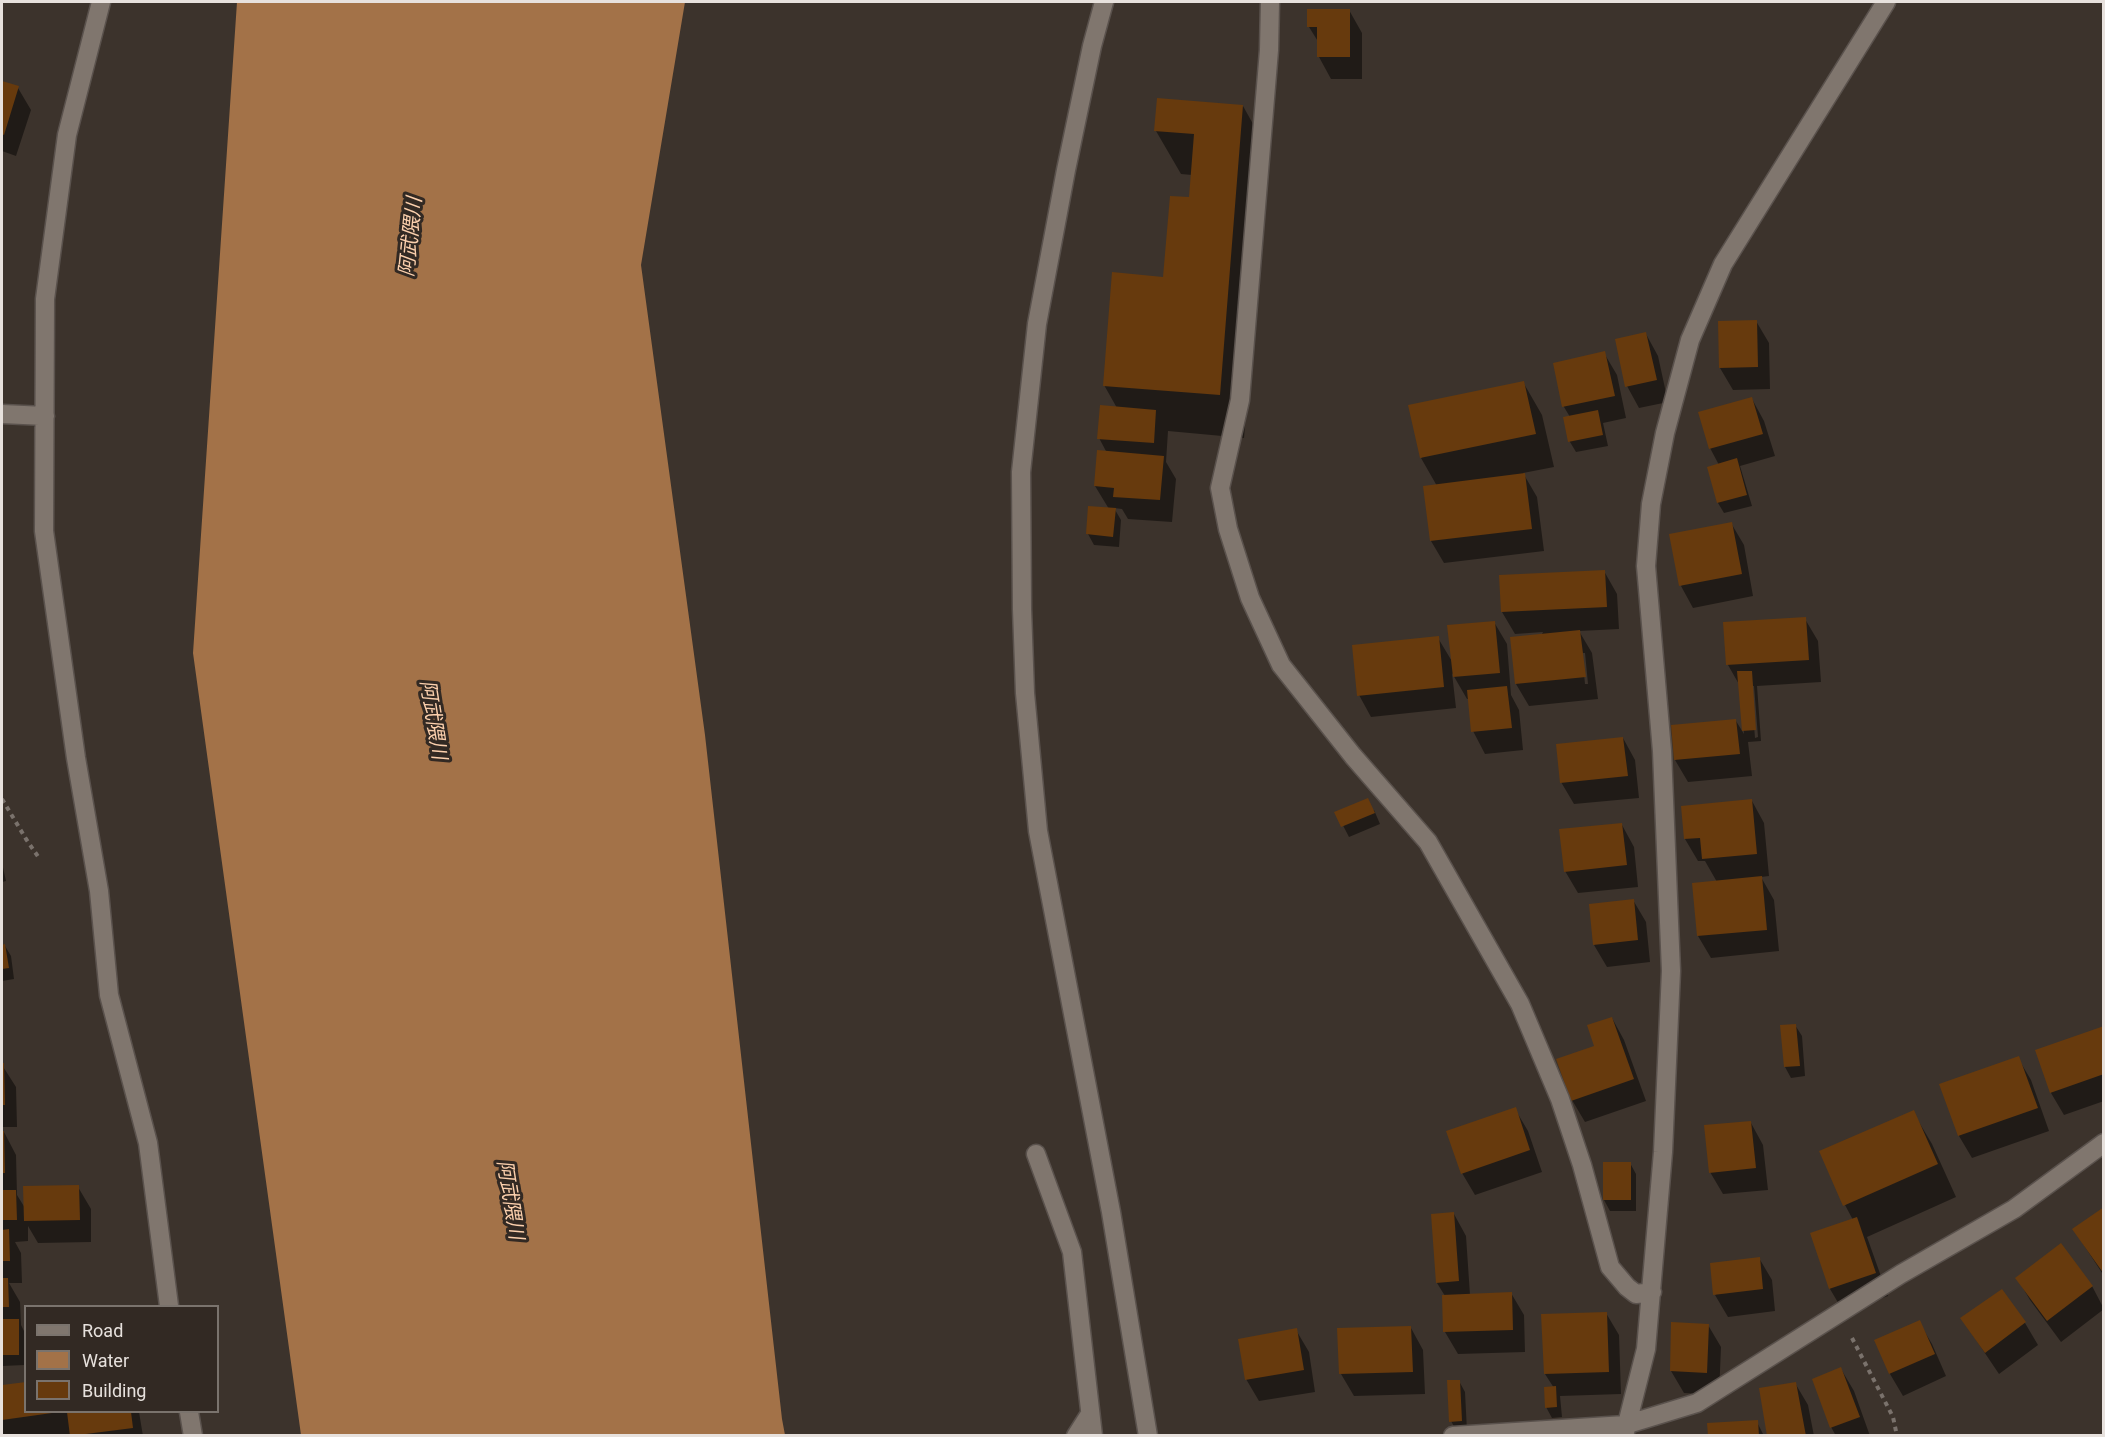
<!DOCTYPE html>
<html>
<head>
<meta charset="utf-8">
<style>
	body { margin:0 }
	#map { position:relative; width:2105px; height:1437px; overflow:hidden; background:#3c332c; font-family:Roboto,sans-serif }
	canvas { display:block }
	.frame { position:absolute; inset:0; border:3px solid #e7e1dd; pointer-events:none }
	.legend { position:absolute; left:24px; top:1305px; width:195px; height:108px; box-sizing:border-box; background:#322923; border:2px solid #7a736d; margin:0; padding:8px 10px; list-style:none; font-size:18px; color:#e7e1dd }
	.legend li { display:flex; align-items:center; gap:12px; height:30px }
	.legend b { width:30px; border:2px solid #7a736d }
</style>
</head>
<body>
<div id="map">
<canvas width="2105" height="1437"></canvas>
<div class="frame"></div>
<ul class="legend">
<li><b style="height:8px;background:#80766e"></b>Road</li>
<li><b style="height:16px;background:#a37248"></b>Water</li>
<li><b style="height:16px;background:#673a0d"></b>Building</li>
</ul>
</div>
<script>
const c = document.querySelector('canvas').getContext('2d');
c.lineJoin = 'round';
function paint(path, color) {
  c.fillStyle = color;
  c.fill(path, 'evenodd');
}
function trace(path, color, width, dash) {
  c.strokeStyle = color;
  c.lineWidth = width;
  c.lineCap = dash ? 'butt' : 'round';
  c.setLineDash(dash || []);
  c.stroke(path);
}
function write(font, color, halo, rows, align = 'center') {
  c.font = font + ' Roboto,"Noto Sans JP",sans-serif';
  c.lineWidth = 6;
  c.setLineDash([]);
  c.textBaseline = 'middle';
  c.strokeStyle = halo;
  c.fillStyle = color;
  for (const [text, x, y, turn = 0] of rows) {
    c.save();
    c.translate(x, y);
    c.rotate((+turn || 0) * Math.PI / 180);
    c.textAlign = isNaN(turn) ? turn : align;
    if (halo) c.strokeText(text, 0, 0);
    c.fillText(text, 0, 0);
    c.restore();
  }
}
paint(new Path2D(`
	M237,2H685L641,265L705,735L782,1419L785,1435H301L193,653Z`), '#a37248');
paint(new Path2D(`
	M1349,10L1362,33V79H1331L1319,57V43L1309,27Z
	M2,82L18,88L31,110L16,156L2,151Z
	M1243,106L1267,149L1244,438L1168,431L1166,462L1176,479L1172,522L1128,519L1122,509L1114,508L1121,520L1119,547L1094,545L1088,534L1109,509L1095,486L1107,453L1099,438L1117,408L1104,385L1164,278L1190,199L1192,175L1181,174L1156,131Z
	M1756,321L1769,343L1770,389L1733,390L1720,368Z
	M1646,334L1658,356L1668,402L1639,408L1627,386Z
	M1604,353L1617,375L1626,418L1603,423L1608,446L1576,452L1570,442L1565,418L1570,417L1564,407L1554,364Z
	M1523,382L1542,415L1554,467L1523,473L1537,497L1544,551L1444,563L1431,541L1425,487L1437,486L1421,458Z
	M1752,399L1764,421L1775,456L1740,466L1752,506L1724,513L1718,503L1708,468L1719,465L1710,448Z
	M1731,523L1744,545L1753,596L1693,608L1681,586Z
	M1604,571L1617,594L1619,629L1579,631L1592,653L1598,699L1529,706L1516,684L1543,632L1515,634L1502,612ZM1582,653H1585L1588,684H1585Z
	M1805,619L1818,641L1821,682L1757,686L1761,741L1748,742L1752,776L1688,782L1675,760L1736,721L1744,734L1740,686L1728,665L1725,624ZM1751,686H1754L1758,737L1755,738Z
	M1494,622L1507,644L1511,695L1519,710L1523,750L1485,754L1473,731L1469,699H1467L1452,673L1456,708L1371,717L1359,695L1438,638L1453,663Z
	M1623,738L1635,760L1639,798L1574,804L1561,782Z
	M1752,801L1764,823L1769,876L1761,877L1774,900L1779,951L1711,958L1698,936L1717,882L1705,861H1698L1685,839L1682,808Z
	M1374,810L1380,824L1349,837L1336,812Z
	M1622,825L1634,847L1638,887L1578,893L1565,871Z
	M2,863L6,881L2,882Z
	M1633,900L1646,922L1650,962L1607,967L1594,945Z
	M2,946H5L11,956L14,979L2,981Z
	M1612,1018L1624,1040L1646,1101L1585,1122L1572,1100L1596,1047Z
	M1795,1025L1802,1036L1805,1076L1791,1078L1785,1067Z
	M2104,1028V1101L2064,1115L2051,1093L2037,1051Z
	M2018,1058L2031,1080L2049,1131L1972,1158L1959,1136L1941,1085Z
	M2,1065L16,1087L17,1127H2Z
	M1515,1109L1528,1131L1542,1172L1475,1195L1462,1173Z
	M1913,1112L1932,1144L1956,1197L1867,1237L1888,1296L1843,1311L1830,1289L1812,1234L1853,1220L1845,1205Z
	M1751,1123L1763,1145L1768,1190L1723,1194L1710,1172Z
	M2,1132H4L16,1155L17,1195L25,1208L78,1187L91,1209V1242L38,1243L28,1226V1241L15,1242L21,1253L22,1283H9L20,1302L21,1325L24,1331L25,1365L2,1366Z
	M1630,1163L1636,1174V1211H1610L1604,1200Z
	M2104,1209V1276L2074,1230Z
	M1454,1214L1466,1236L1470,1295L1511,1293L1524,1315L1525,1352L1458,1354L1445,1332V1296L1437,1283Z
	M1759,1258L1772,1280L1775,1311L1728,1317L1715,1295Z
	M2017,1278L2092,1286L2104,1309L2061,1342L2030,1300Z
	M2001,1291L2025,1323L2038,1345L1999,1374L1962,1319Z
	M1606,1313L1619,1335L1621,1394L1560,1396L1562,1417L1552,1418L1546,1407L1554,1388L1545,1374L1543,1315Z
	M1919,1322L1932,1344L1946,1376L1903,1396L1890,1374L1876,1341Z
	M1708,1325L1721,1347L1719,1395L1684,1393L1671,1371Z
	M1411,1328L1423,1350L1425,1394L1354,1396L1341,1374L1339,1330Z
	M1296,1330L1309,1352L1315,1392L1259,1401L1246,1379Z
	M1841,1369L1854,1391L1870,1436H1836L1831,1427Z
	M1459,1381L1465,1392L1467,1431L1457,1432L1451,1421Z
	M26,1383V1412H139L143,1436H72L71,1434L2,1436V1387Z
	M1795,1383L1808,1405L1814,1436H1769Z
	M1757,1422L1764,1436H1709Z`), '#0007');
paint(new Path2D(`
	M1307,9H1350V57H1317V27H1307Z
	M2,81L19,86L4,135L2,134Z
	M1157,98L1243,105L1220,395L1103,386L1112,272L1163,277L1170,196L1189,197L1194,134L1154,131Z
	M1757,320L1758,367L1719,368L1718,321Z
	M1646,332L1657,380L1625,387L1615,339Z
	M1605,351L1615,396L1562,407L1553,363Z
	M1524,381L1536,434L1420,458L1408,405Z
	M1752,397L1763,434L1709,449L1698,412Z
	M1100,405L1156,410L1154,443L1097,439Z
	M1598,410L1603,435L1568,442L1563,417Z
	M1097,450L1164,456L1160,500L1113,497L1114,488L1094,486Z
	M1737,458L1747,495L1717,503L1707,467Z
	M1525,473L1532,529L1430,541L1423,486Z
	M1088,506L1116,508L1113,537L1086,534Z
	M1732,522L1742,574L1679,586L1669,534Z
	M1605,570L1607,607L1501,612L1499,575Z
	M1806,617L1809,660L1726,665L1723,622Z
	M1495,621L1500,673L1453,677L1447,625Z
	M1580,630L1586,677L1515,684L1510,637Z
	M1439,636L1444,687L1357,696L1352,645Z
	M1737,671H1752L1756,730L1742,731Z
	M1507,686L1512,728L1471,732L1467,690Z
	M1736,719L1740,754L1674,760L1671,725Z
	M1623,737L1628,776L1560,783L1556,744Z
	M1368,798L1375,813L1341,827L1334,812Z
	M1752,799L1757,854L1702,859L1700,838L1684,839L1681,806Z
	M1622,823L1627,865L1564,872L1559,829Z
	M1762,876L1767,930L1697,936L1692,883Z
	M1634,899L1638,940L1593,945L1589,904Z
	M5,944L9,968L2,969V945Z
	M1612,1017L1634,1079L1571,1101L1556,1059L1594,1046L1587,1025Z
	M1796,1024L1800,1066L1784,1067L1780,1025Z
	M2104,1026V1074L2050,1093L2035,1050Z
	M2019,1056L2038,1108L1958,1136L1939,1084Z
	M2,1063H4L5,1105H2Z
	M1516,1107L1530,1150L1461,1174L1446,1131Z
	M1914,1110L1938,1164L1843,1206L1819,1151Z
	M1751,1121L1756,1168L1709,1173L1704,1125Z
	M2,1131H4L5,1173H2Z
	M1603,1162H1631V1200H1603Z
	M79,1185L80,1220L24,1221L23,1186Z
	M2,1190H16L17,1220H2Z
	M2104,1207V1274L2072,1229Z
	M1454,1212L1459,1281L1436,1283L1431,1214Z
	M1857,1217L1876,1273L1829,1289L1810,1233Z
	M9,1229L10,1261H2V1230Z
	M2061,1243L2093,1286L2047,1321L2015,1278Z
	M1760,1257L1763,1289L1713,1295L1710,1263Z
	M2,1278H8L9,1307H2Z
	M2002,1289L2026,1322L1985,1353L1960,1318Z
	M1512,1292L1513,1330L1443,1332L1442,1295Z
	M1607,1312L1609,1372L1544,1374L1541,1314Z
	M2,1319H19V1355H2Z
	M1920,1320L1935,1354L1889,1374L1874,1340Z
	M1671,1322L1709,1324L1707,1373L1670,1371Z
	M1411,1326L1413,1372L1339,1374L1337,1328Z
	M1297,1328L1304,1370L1245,1380L1238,1339Z
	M1841,1367L1860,1417L1830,1428L1812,1379Z
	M1447,1380H1460L1462,1421L1449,1422Z
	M26,1382V1412L52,1413L2,1420V1385Z
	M1796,1382L1806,1436H1767L1759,1388Z
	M1556,1386L1557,1407L1545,1408L1544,1387Z
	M67,1412H131L133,1428L70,1436Z
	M1758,1420L1759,1436H1708L1707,1423Z`), '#673a0d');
const minor = new Path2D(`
	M101,2L67,135L45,299L44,531L76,758L99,891L109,995L148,1143L169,1306
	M1104,2L1092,46L1066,170L1037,324L1021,472L1022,609L1025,693L1038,831L1111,1212L1148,1436
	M1270,2L1269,50L1240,400L1220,488L1228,529L1250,598L1281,665L1353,756L1428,842L1520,1004L1560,1099L1582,1165L1610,1267L1627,1287L1636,1294L1652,1292
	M2,414L45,416
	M1036,1154L1072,1252L1093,1436
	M189,1412L193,1436
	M1076,1436L1090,1414
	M1453,1436L1625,1425L1697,1403L1901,1274L2014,1209L2104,1143
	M1624,1436L1646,1349L1663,1152L1671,971L1662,751L1646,566L1651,504L1665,433L1690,340L1723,264L1886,2`);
trace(minor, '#5a524d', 21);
trace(new Path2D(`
	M2,799L26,839L39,858
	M1852,1338L1893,1417L1897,1436`), '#7a726c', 4, [4.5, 4.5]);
trace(minor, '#80766e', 18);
write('italic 20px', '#fcd0ad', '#322923', [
	["阿武隈川",412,237,-84],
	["阿武隈川",432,720,81],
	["阿武隈川",509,1200,81]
]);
</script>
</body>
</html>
